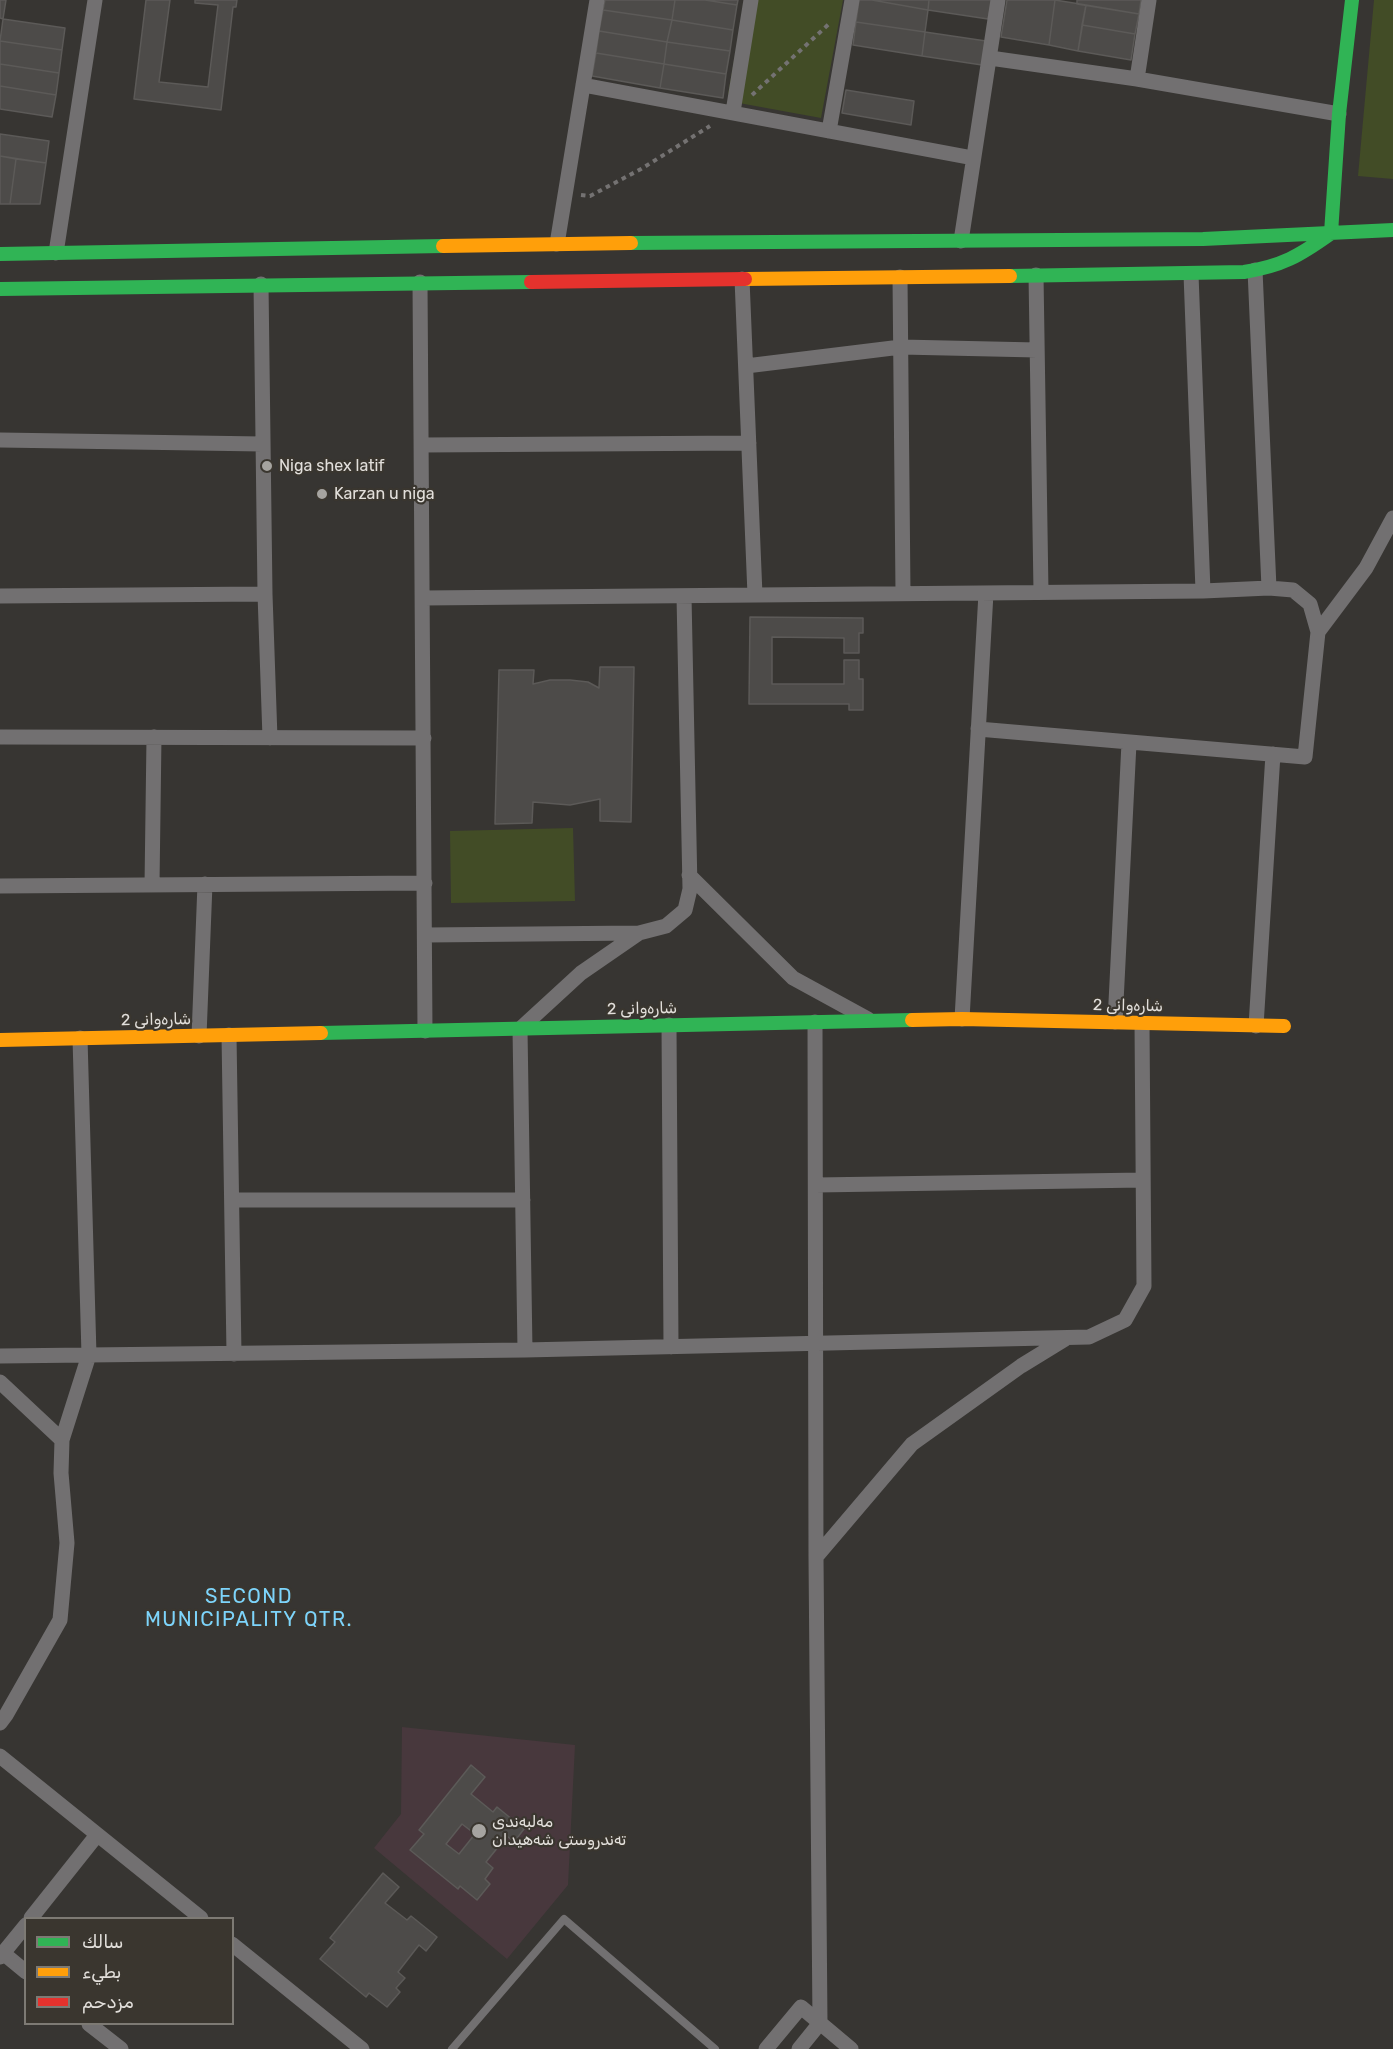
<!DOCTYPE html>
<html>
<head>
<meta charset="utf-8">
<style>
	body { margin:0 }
	#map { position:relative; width:1393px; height:2049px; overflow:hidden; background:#373532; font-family:Rubik,"Noto Sans Arabic",sans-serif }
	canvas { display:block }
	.legend { position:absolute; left:24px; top:1917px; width:210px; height:108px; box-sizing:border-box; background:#3a362f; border:2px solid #7d7a74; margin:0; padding:8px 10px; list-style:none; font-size:18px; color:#e2dfdb }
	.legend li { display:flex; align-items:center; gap:12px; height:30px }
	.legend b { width:30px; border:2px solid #7d7a74 }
</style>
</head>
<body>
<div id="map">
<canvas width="1393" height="2049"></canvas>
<ul class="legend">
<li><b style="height:8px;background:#30b455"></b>سالك</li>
<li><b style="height:8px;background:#ff9f0a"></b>بطيء</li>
<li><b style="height:8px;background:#e5322d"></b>مزدحم</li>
</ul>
</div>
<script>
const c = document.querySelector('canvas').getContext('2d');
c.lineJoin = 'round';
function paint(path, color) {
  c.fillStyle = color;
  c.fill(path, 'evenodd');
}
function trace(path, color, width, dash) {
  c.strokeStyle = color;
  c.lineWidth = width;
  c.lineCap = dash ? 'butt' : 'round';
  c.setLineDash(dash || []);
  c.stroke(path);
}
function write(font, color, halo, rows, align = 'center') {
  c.font = font + ' Rubik,"Noto Sans Arabic",sans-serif';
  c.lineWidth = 4.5;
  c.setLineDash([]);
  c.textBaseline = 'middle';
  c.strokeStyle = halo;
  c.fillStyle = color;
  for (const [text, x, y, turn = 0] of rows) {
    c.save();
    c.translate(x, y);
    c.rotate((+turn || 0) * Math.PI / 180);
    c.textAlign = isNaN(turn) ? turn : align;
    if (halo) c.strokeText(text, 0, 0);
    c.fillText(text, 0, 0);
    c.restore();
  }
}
paint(new Path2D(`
	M402,1727L575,1745L568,1885L507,1959L374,1848L401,1814Z`), '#48383d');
paint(new Path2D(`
	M745,0H843L821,118L739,103L728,94Z
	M1374,0H1393V179L1358,176Z
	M573,828L575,901L451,903L450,831Z`), '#424c26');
const building = new Path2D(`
	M0,0H6L3,19L0,18Z
	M146,0H170L159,82L208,87L218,5L195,3V0H237L236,7H233L221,110L134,99Z
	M605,0H675L672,20L603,10Z
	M675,0H705L737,5L733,30L672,20Z
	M705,0H738L737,5Z
	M859,0H872L928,10L925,32L856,22Z
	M872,0H929L928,10Z
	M929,0H992L988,19L928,10Z
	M1007,0H1055L1049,45L1001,37Z
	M1055,0L1086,5L1078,51L1049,45Z
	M1077,0H1141L1139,14L1077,4Z
	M1086,5L1139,14L1135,34L1082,25Z
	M603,10L672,20L667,42L599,31Z
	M3,19L65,28L62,50L0,41Z
	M672,20L733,30L730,51L667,42Z
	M856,22L925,32L922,56L853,45Z
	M1082,25L1135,34L1131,60L1078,51Z
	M599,31L667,42L664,64L596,53Z
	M925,32L986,41L982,65L922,56Z
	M0,41L62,50L59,73L0,64Z
	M667,42L730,51L726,74L664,64Z
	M596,53L664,64L660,88L592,76Z
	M0,64L59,73L56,95L0,86Z
	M664,64L726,74L723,98L660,88Z
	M0,86L56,95L52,117L0,109Z
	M846,90L914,101L911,125L842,113Z
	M0,134L49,141L46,163L0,156Z
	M0,156L16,159L10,204H0Z
	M16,159L46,163L40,204H10Z
	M750,617L863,618V633H859V653H844V638L772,637V684H844V660H859V679H863V710H849V704H749Z
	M600,667H634L631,822L600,821V799L570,805L533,802L532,823L495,824L499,670H534L533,684L550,680H570L588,682L599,688Z
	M471,1765L485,1777L471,1794L493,1812L497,1807L524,1829L514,1842L507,1836L486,1862L493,1868L485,1879L490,1884L477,1900L460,1886L458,1889L410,1850L424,1834L419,1830ZM462,1824L475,1834L459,1854L446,1844Z
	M383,1873L399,1887L385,1903L407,1920L411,1916L437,1937L426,1951L419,1945L398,1972L405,1978L396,1988L400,1992L387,2007L369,1993L366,1997L320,1959L335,1942L330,1938Z`);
paint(building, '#4d4b49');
trace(building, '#5c5a58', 1.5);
trace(new Path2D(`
	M752,95L830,23
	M581,195L590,196L641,169L710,126`), '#747272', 4, [4.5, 4.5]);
trace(new Path2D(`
	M452,2049L564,1919L715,2049`), '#727071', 8);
trace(new Path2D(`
	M990,58L1137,79L1339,114
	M1137,79L1149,0
	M583,85L973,158
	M733,112L751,0
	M829,131L852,0
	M961,241L998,0
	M557,244L597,0
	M56,253L95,0
	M1255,270L1269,588
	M1191,274L1203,591
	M1036,275L1041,592
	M900,277L903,593
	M742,279L755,595
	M420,282L425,1031
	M261,284L265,594L270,738
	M746,366L901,347L1037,350
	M0,440L262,444
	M422,445L749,443
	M0,596L265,594
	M423,598L1203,591L1269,588L1293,590L1310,604L1318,632L1305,757L978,729
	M1318,632L1366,568L1393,518
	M0,737L424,738
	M689,875L793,978L868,1019
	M152,885L154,737
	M0,886L425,883
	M426,935L639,933L666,926L685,910L690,889L684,596
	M962,1019L986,593
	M1115,1022L1129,743
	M669,1025L671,1347
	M1256,1026L1273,754
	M229,1035L234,1354
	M199,1036L205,884
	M816,1185L1143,1180
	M232,1200H523
	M525,1350L520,1029L581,973L639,933
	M0,1356L525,1350L1089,1337L1125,1320L1144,1286L1142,1023
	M0,1382L62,1440
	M816,1557L912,1444L1021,1366L1065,1339
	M0,1723L6,1715L60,1620L67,1543L61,1473L62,1440L89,1355L80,1038
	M0,1756L201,1918
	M31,1918L97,1835
	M232,1944L362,2049
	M3,1953L26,1972
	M0,1957L26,1925
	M89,2024L121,2049
	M766,2049L801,2007L851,2049
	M799,2049L820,2023L816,1557L815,1022`), '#727071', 15);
trace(new Path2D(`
	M1331,233L1339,114L1352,0
	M631,243L1203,239L1393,230
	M0,254L443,246
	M1010,276L1244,272C1282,266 1299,256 1330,234
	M0,289L531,282
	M321,1033L912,1020`), '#30b455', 14);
trace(new Path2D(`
	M443,246L631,243
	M745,279L1010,276
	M912,1020L962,1019L1284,1026
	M0,1040L321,1033`), '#ff9f0a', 14);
trace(new Path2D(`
	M531,282L745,279`), '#e5322d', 14);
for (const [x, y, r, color] of [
	[267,466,6,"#a6a4a0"],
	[322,494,6,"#a6a4a0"],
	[479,1831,8,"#a6a4a0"]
]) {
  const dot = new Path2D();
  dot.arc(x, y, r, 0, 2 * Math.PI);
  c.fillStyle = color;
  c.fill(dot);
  trace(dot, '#3a362f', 2);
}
write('16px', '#e2dfdb', '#3a362f', [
	["Niga shex latif",279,466],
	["Karzan u niga",334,494],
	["مەلبەندی",492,1822],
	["تەندروستی شەهیدان",492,1840]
], 'left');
write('16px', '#e2dfdb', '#3a362f', [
	["شارەوانی 2",1128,1006,1],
	["شارەوانی 2",642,1009,-1],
	["شارەوانی 2",156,1020,-1]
]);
c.letterSpacing = '1.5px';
write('20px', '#7dd4fb', '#3a362f', [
	["SECOND",249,1597],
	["MUNICIPALITY QTR.",249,1620]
]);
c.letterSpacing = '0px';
</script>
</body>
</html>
